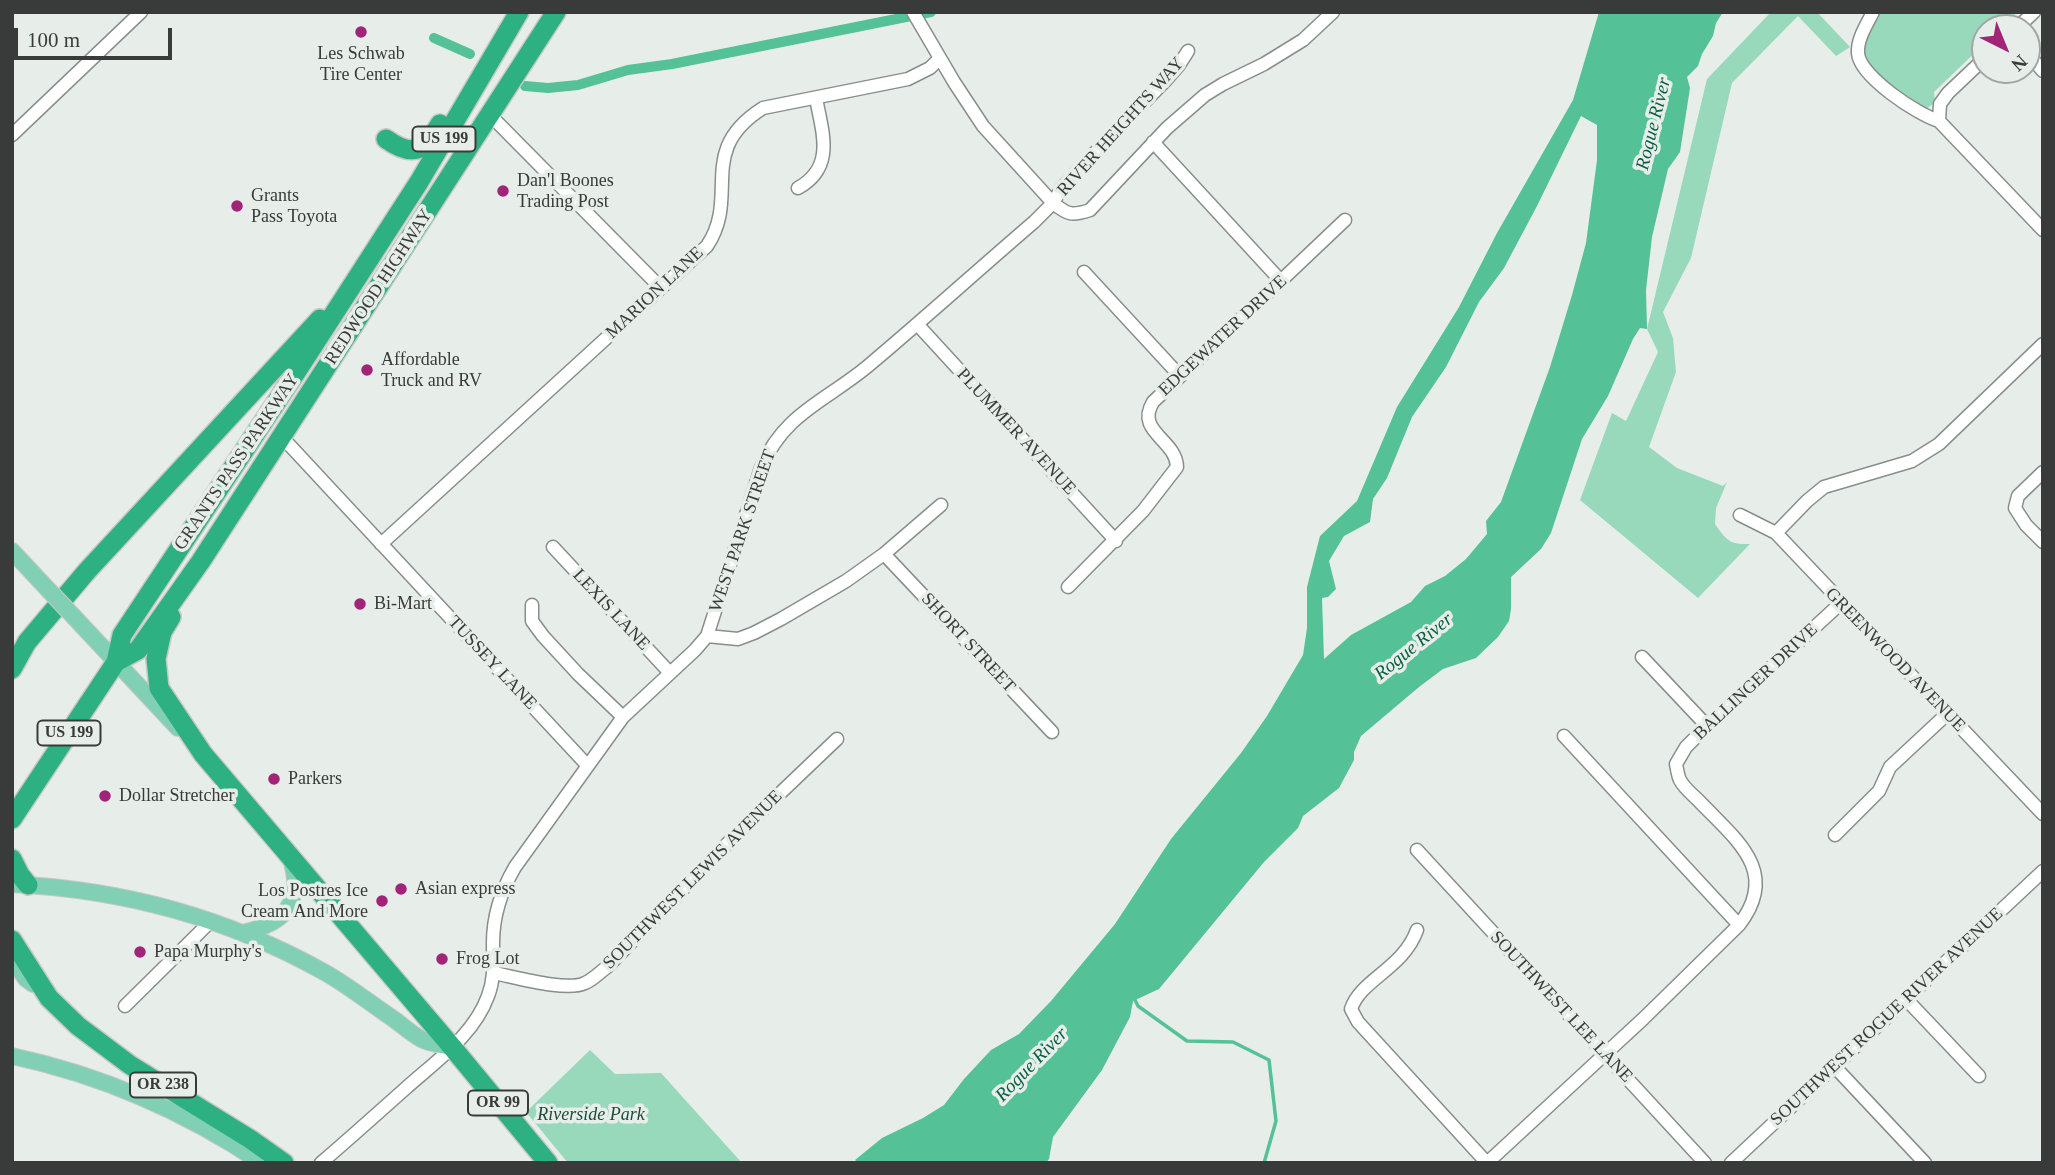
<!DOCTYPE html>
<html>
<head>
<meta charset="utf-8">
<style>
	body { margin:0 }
	#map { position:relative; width:2055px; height:1175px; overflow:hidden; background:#e7eeea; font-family:"Times New Roman",serif }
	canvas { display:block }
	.frame { position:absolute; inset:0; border:14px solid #383b3a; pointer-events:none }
	.north { position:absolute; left:1971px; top:14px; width:70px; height:70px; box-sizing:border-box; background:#e7eeea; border:2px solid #a1a6a4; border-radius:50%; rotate:137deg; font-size:19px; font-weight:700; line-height:28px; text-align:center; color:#383b3a }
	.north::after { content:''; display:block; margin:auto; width:24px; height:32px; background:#a12478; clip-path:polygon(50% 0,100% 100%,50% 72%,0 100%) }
	.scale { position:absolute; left:14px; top:28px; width:158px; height:32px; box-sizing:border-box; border:4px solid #383b3a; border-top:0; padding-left:9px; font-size:21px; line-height:24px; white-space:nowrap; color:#383b3a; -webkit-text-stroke:5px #e7eeea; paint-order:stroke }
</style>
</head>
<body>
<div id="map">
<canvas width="2055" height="1175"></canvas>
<div class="frame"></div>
<div class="north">N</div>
<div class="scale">100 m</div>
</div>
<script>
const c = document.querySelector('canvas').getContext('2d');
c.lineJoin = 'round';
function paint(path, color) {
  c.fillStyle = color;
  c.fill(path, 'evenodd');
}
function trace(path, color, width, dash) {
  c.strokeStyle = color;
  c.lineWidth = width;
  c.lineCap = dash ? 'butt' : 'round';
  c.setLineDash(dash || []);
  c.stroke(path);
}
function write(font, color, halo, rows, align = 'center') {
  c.font = font + ' "Times New Roman",serif';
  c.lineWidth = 7;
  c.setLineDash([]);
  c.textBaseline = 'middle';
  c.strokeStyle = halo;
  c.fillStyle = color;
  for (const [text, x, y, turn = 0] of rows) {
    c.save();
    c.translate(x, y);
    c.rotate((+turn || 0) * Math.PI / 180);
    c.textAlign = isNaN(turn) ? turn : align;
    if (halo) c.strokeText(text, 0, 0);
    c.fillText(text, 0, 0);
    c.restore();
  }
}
paint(new Path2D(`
	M1771,12H1817L1850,47L1836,56L1798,16L1732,83L1691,258L1663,312L1673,338L1676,372L1649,447L1677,468L1723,486L1727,482L1716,508L1715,524C1726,540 1730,545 1750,544L1698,598L1580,500L1612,413L1626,421L1658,352L1647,329L1707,79Z
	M1878,12H2017L2001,28H1985V43L1934,92L1935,102L1923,112L1879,80L1857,55Z
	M590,1050L615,1074L661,1073L742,1163H568L526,1112Z`), '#98d8bb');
paint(new Path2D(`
	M1599,12H1723L1716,23L1713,36L1702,54L1698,66L1687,77L1690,88L1680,152L1668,169L1652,237L1646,290L1647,329L1640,328L1633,339L1608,396L1582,439L1551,533L1541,549L1511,577V609L1509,621L1498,637L1476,658L1443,669L1419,687L1361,736L1354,752V760L1339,788L1303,816L1298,828L1264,862L1159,989L1133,1001L1130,1017L1102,1070L1053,1137L1049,1159L1046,1163H858L855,1160L882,1138L923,1118L944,1105L964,1079L991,1050L1019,1034L1051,1001L1115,924L1171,839L1241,753L1267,716L1303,655L1307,628V587L1320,536L1357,501L1397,407L1459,307L1497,233L1573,100ZM1581,116L1597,125V160L1586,243L1572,295L1550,367L1501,502L1486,521L1487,534L1466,559L1445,576L1425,586L1411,602L1351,635L1324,659L1322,598L1328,597L1336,589L1329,561L1344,536L1370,522L1373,499L1387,478L1412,417L1446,367L1479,302L1504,268L1537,206Z`), '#55c196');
trace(new Path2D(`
	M1134,998L1138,1006L1187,1041L1233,1042L1269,1060L1276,1121L1264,1163`), '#55c196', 3.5);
trace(new Path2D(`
	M434,38L470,54
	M525,86L548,88L578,85L628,70L672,64L931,12`), '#55c196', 10);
const minor = new Path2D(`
	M913,12L954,82L983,126L1053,203C1068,215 1072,216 1090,210L1167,128L1205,95L1223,84L1264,64L1303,40L1333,12
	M1873,12C1867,24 1857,39 1858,53C1859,76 1918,115 1939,121L2043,230
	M2017,28L2034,12
	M2027,53L2043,71
	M490,115L661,288
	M1939,121L1940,104L1948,93L1985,58
	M12,135L141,12
	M1153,142L1281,281
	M798,188C836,167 822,132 816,98
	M1084,272L1180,376
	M917,324L1116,541
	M282,437L587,765
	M2043,472L2018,496L2015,508L2026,525L2043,542
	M1740,515L1776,533L2043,814
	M1776,533L1807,501L1824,487L1912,461L1939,444L2043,344
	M381,544L707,246C741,195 695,151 763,108L908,79L930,68L940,58
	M553,547L670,673
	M884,554L1052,732
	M1068,587L1143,511L1177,467C1176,439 1135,432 1153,402L1345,220
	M532,605V621L543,636L578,674L623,717
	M707,636L738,639L754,633L781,619L846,581L884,554L941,505
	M1642,657L1707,726
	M1564,736L1739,925
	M1835,835L1879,791L1890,767L1947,714
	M1417,850L1705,1163
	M1417,930C1403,969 1361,979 1351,1009L1358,1022L1487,1163
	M494,973C515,977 567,992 585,983C594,979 600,972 607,967L730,841L837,739
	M1906,999L1979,1076
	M125,1006L211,921
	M1834,1066L1925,1163
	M321,1163C350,1138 378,1113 406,1088C436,1061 474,1035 488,996C495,978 493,962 493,943C493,915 501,891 515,867L623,717L695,650L707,636L761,468C784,413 826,401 868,366C924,319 978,270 1034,222L1053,203L1061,189L1086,162L1165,81L1179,65L1188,51
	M1487,1163L1643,1019L1739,925C1781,871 1735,839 1699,801C1693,795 1684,788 1680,780C1678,776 1677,769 1676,764L1686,747L1707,726L1841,603
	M1731,1163L2043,871`);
const major = new Path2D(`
	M12,551L41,582
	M75,618L178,728
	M12,884C125,890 225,917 324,972C349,986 371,1004 395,1020C403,1026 412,1034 421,1039C430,1044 442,1045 452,1047
	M243,933C270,926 293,917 295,884C296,876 292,865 291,857
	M12,959L26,979L33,984
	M12,1056C101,1075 187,1113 262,1163`);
const highway = new Path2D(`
	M386,139C414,159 425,150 440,124
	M171,617L162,632L156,659L159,688L203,754L452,1047L548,1163
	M116,662L138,650L201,561L556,12
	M12,669L27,642L87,571L320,319
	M12,819L116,662L122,635L297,371L419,182L519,12
	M12,859L20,875L28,885
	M12,940L49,998L78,1026L130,1065L250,1139L284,1163`);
trace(minor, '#888e8b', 15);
trace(major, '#c7c8c8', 18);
trace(highway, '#c7c8c8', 22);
trace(minor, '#fff', 12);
trace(major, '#81d0b5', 16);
trace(highway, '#2db183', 19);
const majorBridge = new Path2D(`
	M41,582L75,618`);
trace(majorBridge, '#c7c8c8', 18, []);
trace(majorBridge, '#81d0b5', 16);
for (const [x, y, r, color] of [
	[361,32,7,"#a12478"],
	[503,191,7,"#a12478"],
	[237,206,7,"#a12478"],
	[367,370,7,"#a12478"],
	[360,604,7,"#a12478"],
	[274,779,7,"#a12478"],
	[105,796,7,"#a12478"],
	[401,889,7,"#a12478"],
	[382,901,7,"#a12478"],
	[140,952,7,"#a12478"],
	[442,959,7,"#a12478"]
]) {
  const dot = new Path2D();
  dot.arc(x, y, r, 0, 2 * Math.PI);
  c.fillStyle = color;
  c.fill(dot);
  trace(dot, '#e7eeea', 2.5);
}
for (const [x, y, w] of [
	[444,139,63],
	[69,733,63],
	[163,1085,66],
	[498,1103,60]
]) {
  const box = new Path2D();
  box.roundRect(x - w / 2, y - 12.5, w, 25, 5);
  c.fillStyle = '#e7eeea';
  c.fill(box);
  trace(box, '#383b3a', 2);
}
write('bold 16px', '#383b3a', null, [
	["US 199",444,139],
	["US 199",69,733],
	["OR 238",163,1085],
	["OR 99",498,1103]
]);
write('18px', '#383b3a', '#e7eeea', [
	["Les Schwab",361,54,"center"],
	["Tire Center",361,75,"center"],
	["Dan'l Boones",517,181],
	["Trading Post",517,202],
	["Grants",251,196],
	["Pass Toyota",251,217],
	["Affordable",381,360],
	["Truck and RV",381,381],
	["Bi-Mart",374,604],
	["Parkers",288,779],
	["Dollar Stretcher",119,796],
	["Asian express",415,889],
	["Los Postres Ice",368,891,"right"],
	["Cream And More",368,912,"right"],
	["Papa Murphy's",154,952],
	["Frog Lot",456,959]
], 'left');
write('18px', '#383b3a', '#e7eeea', [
	["RIVER HEIGHTS WAY",1121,127,-48],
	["REDWOOD HIGHWAY",379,287,-57],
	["MARION LANE",655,293,-43],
	["EDGEWATER DRIVE",1223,336,-43],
	["PLUMMER AVENUE",1016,432,47],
	["GRANTS PASS PARKWAY",237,462,-56],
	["WEST PARK STREET",743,531,-71],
	["LEXIS LANE",611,610,47],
	["SHORT STREET",968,643,47],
	["GREENWOOD AVENUE",1895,660,46],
	["TUSSEY LANE",492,663,47],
	["BALLINGER DRIVE",1756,682,-43],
	["SOUTHWEST LEWIS AVENUE",693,880,-45],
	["SOUTHWEST LEE LANE",1561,1007,47],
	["SOUTHWEST ROGUE RIVER AVENUE",1887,1017,-43]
]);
write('italic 18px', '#1e4b39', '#e7eeea', [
	["Riverside Park",591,1115]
]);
write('italic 19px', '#055f43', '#e7eeea', [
	["Rogue River",1654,124,-76],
	["Rogue River",1414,647,-39],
	["Rogue River",1032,1065,-46]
]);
</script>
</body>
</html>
